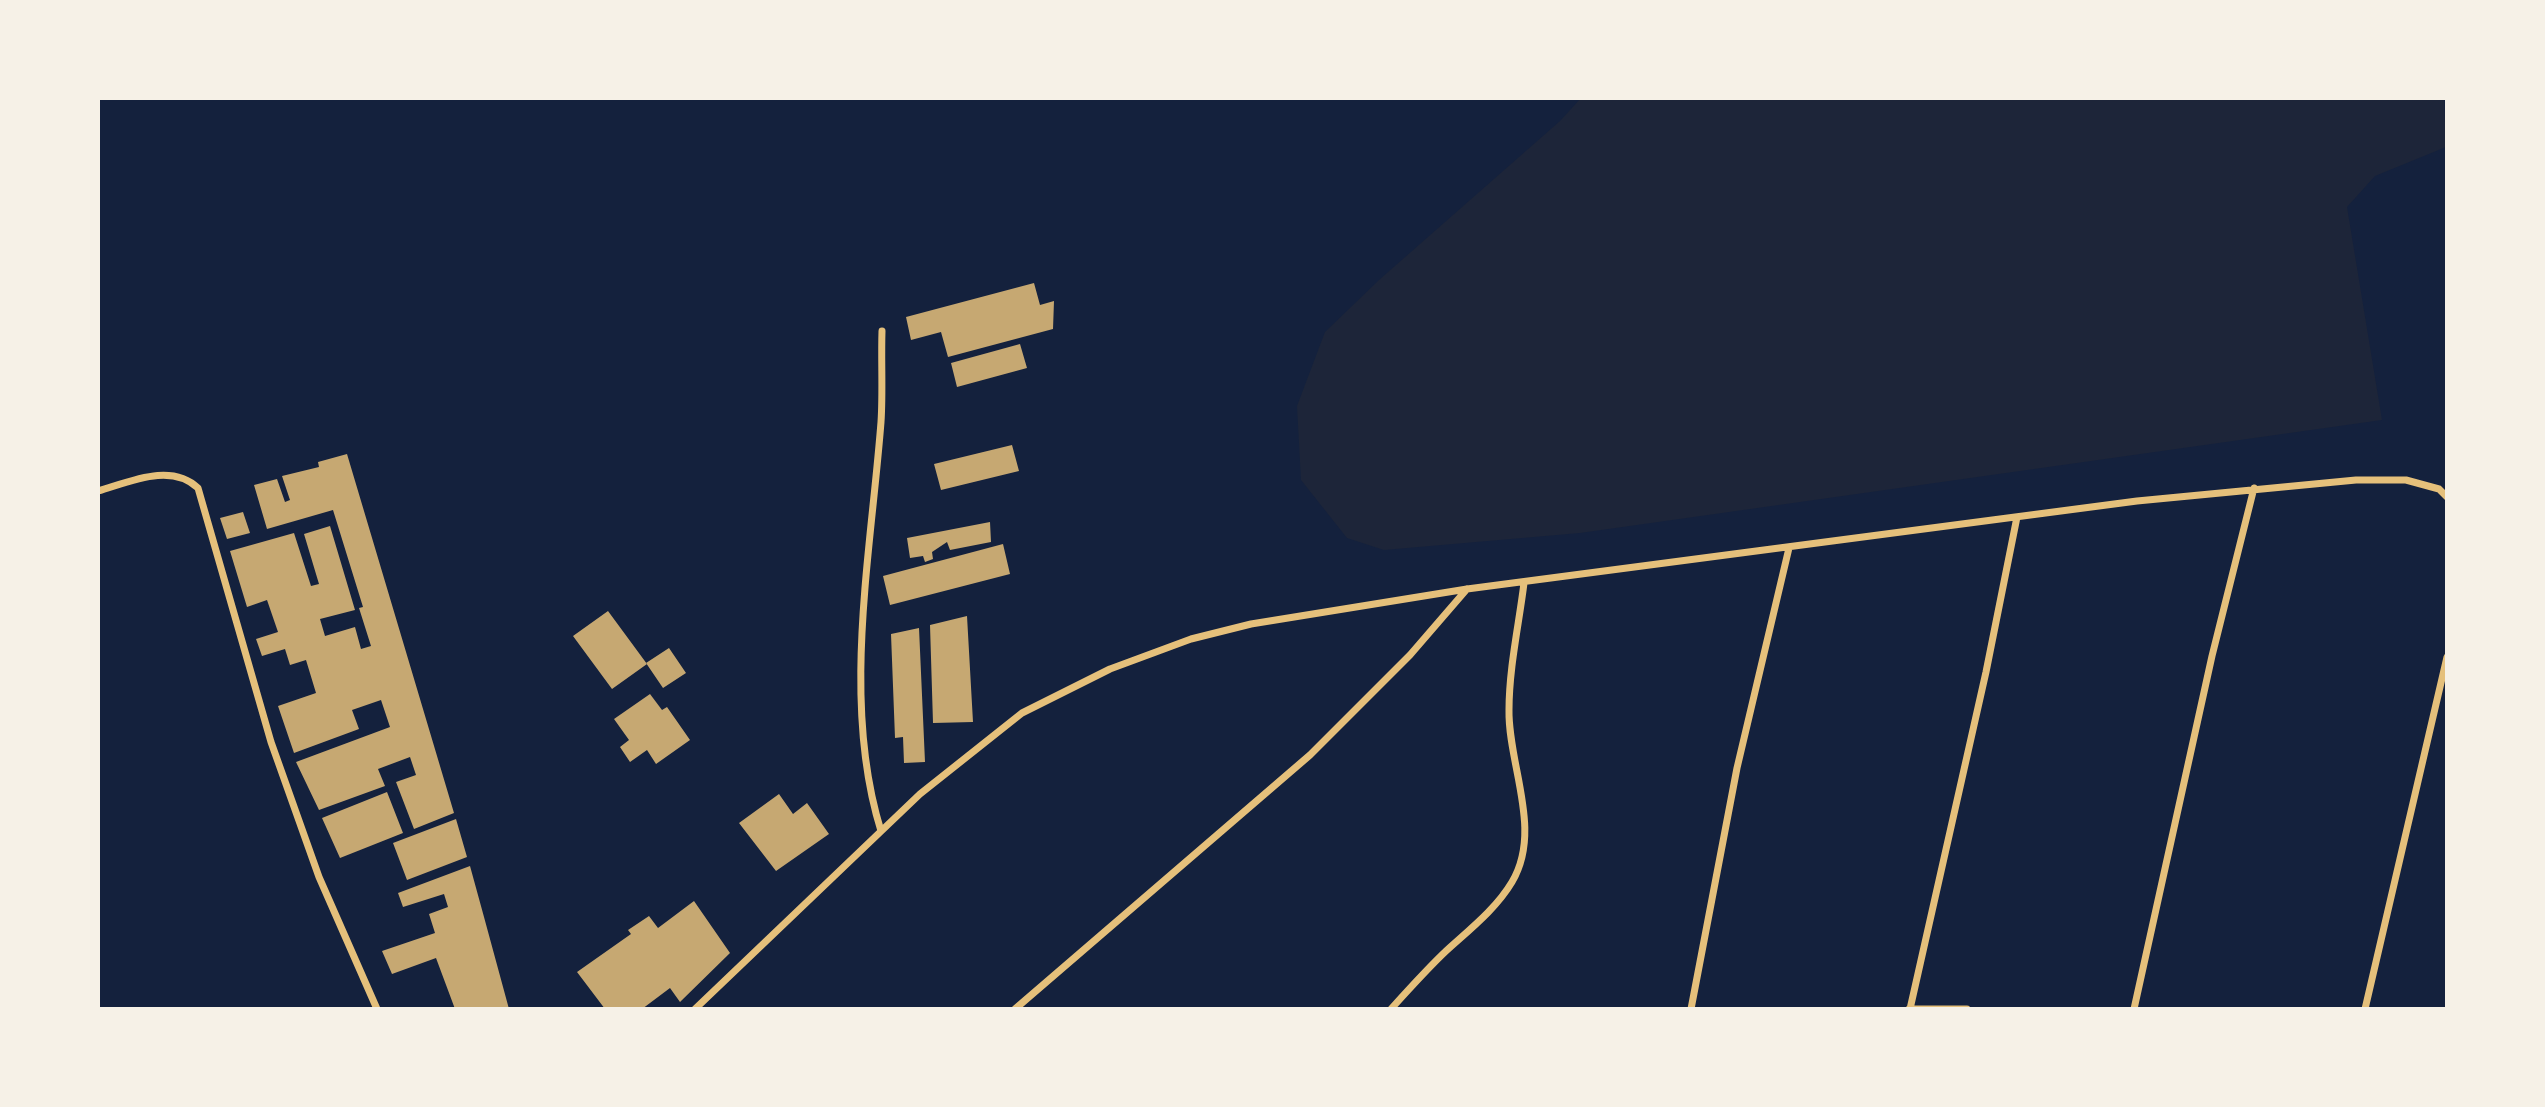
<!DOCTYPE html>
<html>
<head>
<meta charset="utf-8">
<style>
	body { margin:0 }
	#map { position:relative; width:2545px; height:1107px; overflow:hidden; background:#14213d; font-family:Overpass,sans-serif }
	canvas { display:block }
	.frame { position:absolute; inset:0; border:100px solid #f6f1e7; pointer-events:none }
</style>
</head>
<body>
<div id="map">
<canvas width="2545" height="1107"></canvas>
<div class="frame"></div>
</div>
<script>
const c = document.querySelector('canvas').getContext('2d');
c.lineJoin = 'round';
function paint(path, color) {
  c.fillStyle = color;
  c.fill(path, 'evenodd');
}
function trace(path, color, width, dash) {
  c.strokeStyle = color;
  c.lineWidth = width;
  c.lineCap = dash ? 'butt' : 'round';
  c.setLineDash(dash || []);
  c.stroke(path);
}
paint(new Path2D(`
	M1581,98H2444L2446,147L2375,176L2347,207L2382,420L1580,533L1384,550L1347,538L1301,480L1297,406L1325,332L1379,280L1560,121Z`), '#1d2539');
paint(new Path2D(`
	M1034,283L1040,305L1054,301L1053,329L948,357L941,332L911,340L906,317Z
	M1020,344L1027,368L957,387L951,363Z
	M1012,445L1019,471L941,490L934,464Z
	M347,454L454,813L414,829L396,782L416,775L410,757L378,769L385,786L319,810L296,762L390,727L381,700L352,710L359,729L294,753L278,706L316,693L306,660L290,665L285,649L262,656L256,639L278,632L267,600L247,607L230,551L294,533L311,586L319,584L304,534L330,526L355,610L320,619L325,636L355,627L361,649L371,646L359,608L363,607L333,510L267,529L254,485L277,479L285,502L290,500L282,476L319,467L318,462Z
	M243,512L250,533L227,539L220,518Z
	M990,522L991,542L950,550L947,542L932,552L933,559L925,562L923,556L910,558L907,538Z
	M1003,544L1010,574L890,605L883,576Z
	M608,611L647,664L612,689L573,636Z
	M967,616L973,722L933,723L930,625Z
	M919,628L925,762L904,763L903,737L895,738L891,634Z
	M669,648L686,673L663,688L646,663Z
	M650,694L662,710L667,707L690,740L656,764L647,750L630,762L620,747L629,740L614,719Z
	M387,792L403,833L340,858L322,818Z
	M779,794L793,814L807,803L829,834L776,871L739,823Z
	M456,819L467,857L407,880L393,843Z
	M470,866L484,917L509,1009H455L436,958L392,974L382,951L435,933L429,914L448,907L444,894L403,907L398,893Z
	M694,901L730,953L680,1002L670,988L642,1009H605L577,972L631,934L628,930L649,916L658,928Z`), '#c6a872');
trace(new Path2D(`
	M98,491C129,482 171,462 198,488L271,742L319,877L377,1009
	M881,831C841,703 871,553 881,422C883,392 881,361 882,331
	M695,1009L920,794L1022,713L1110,669L1191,639L1251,624L1467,589L2137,501L2356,480H2406L2439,489L2447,497
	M1015,1009L1310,755L1410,655L1467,589
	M1391,1009C1409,989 1427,969 1446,951C1469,930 1496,909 1512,882C1543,830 1508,765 1509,710C1509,668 1519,624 1524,583
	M1691,1009L1737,768L1789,548
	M1909,1009H1967
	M1910,1009L1986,672L2017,517
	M2134,1009L2212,656L2254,488
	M2365,1009L2447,657`), '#e5c07b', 7);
</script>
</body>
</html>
